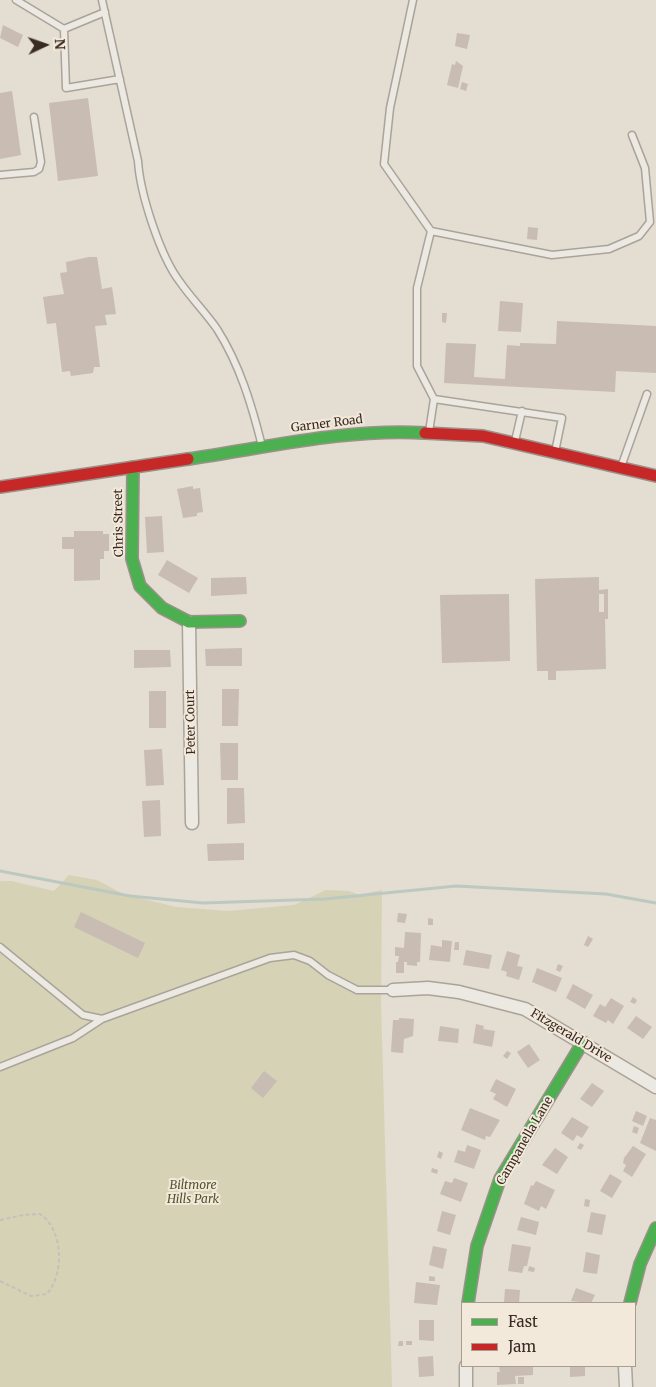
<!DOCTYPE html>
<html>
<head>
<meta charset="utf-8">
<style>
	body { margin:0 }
	#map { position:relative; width:656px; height:1387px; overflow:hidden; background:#e4ddd2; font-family:Merriweather,serif }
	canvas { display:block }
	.legend { position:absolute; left:461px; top:1302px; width:175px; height:65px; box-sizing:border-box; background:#f3e9da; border:1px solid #a99d91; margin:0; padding:6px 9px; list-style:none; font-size:15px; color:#392b23 }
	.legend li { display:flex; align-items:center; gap:10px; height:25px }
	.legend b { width:25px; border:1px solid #a99d91 }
	.north { position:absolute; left:20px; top:20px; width:50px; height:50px; -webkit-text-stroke:4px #f3e9da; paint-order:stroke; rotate:87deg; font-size:14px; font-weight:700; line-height:20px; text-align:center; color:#392b23 }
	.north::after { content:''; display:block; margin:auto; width:18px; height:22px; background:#392b23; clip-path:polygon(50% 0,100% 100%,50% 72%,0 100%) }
</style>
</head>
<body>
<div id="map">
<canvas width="656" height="1387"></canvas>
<ul class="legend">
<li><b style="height:6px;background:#4caf50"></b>Fast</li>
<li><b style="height:6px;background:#c62828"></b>Jam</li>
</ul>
<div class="north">N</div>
</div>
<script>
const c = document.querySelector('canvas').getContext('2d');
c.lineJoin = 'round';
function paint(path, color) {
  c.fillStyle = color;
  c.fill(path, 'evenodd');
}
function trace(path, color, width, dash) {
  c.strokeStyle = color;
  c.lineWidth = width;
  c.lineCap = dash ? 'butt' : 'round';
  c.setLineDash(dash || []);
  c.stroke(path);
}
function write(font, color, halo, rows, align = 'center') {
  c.font = font + ' Merriweather,serif';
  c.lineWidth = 4;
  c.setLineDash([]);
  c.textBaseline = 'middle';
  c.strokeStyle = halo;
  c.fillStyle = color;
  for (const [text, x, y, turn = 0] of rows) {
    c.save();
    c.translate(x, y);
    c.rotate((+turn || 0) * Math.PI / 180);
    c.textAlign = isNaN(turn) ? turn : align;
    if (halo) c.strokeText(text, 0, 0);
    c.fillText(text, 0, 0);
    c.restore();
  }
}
paint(new Path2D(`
	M69,875L97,880L123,894L176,907L228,911L294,905L326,890L349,891L359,895L382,890L381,1004L392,1387H0V881H11L54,891Z`), '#d5d2b6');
trace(new Path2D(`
	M0,871L130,896L203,903L325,899L456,886L606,894L656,903`), '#bcc9c0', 3);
paint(new Path2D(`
	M3,25L23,35L18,47L0,38Z
	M457,33L470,35L467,49L455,46Z
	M456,61L463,66L458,88L447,85L452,64L455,65Z
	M462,82L468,84L466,91L460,89Z
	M12,91L21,155L0,159V93Z
	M88,98L98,176L58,181L49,103Z
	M528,227L538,228L537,240L527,239Z
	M89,257H97L102,289L112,287L116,314L105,315L107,325L95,326L100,367H94L93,373L71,376L70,371L62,372L56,323L47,324L43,297L64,294L60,273L67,272L66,262Z
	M500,301L523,303L521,332L498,331Z
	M442,313H447L446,323L442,322Z
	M557,321L656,326V373L616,371L615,392L444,383L446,343L476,344L474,377L505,379L507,345L520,346V343L556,344Z
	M193,486V489L200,488L203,512L197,513V516L183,518L177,489Z
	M162,516L164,552L147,553L145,517Z
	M74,531H103V534H109V551H104V559H100V580L74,581V549H62V537H74Z
	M167,560L198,578L189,593L158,575Z
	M246,577L247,594L211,596V578Z
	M599,577V590L608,589V619H605L606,669L556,671V680H548V671H537L535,579ZM599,594H604V612H599Z
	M509,594L510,661L442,663L440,595Z
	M242,648V666H206L205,649Z
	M134,650H170L171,667L134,668Z
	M222,689H239L238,726H222Z
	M149,691H166V728H149Z
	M220,743H238V780H221Z
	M162,749L164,785L146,786L144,750Z
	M227,788H244L245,823L227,824Z
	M160,800L161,836L144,837L142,801Z
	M244,843V860L208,861L207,844Z
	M81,912L145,943L138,958L74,927Z
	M398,913L407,914L405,923L397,922Z
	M428,918L433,919V925H428Z
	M405,932L421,933L420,962H417V966L407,965V962H404V973H396V962H398L399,956H395V947L404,948Z
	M588,936L593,939L588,947L584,945Z
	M442,940L452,941L450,962L429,960L431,945L442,947Z
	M455,942H459V950H454Z
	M466,950L492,955L489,969L463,965Z
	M507,951L520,955L517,966L523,967L519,980L506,976L507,972L501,970Z
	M558,964L563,966L560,972L556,970Z
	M537,968L562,978L556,992L532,982Z
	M573,984L593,995L585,1009L566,998Z
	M633,997L637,1000L635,1004L630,1002Z
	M611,998L624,1006L613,1024L608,1020L606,1023L593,1016L600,1004L605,1007Z
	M636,1016L652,1027L643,1039L627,1028Z
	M399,1018L414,1019L413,1036L404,1039L403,1053L391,1052L393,1020H399Z
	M476,1024L484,1026L483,1029L495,1031L492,1047L473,1043Z
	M440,1026L459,1029L458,1043L438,1041Z
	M529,1044L540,1060L528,1068L517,1052Z
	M507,1051L511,1053L507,1059L503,1056Z
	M264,1071L277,1081L263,1098L251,1088Z
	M496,1079L516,1089L507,1107L493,1099L496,1094L490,1091Z
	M592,1083L604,1091L592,1107L580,1099Z
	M470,1108L500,1120L490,1137L486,1136L485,1140L461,1130Z
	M636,1111L647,1116L643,1126L632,1121Z
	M572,1117L589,1127L582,1138L577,1135L573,1141L561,1133Z
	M650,1118L656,1120V1151L640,1143Z
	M634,1126L639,1128L637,1134L632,1132Z
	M580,1143L584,1145L581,1150L577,1148Z
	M467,1145L481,1150L474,1169L454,1162L458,1150L465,1152Z
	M633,1146L646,1154L632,1177L623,1171L626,1165L623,1163L624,1158Z
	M555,1148L568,1157L557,1174L542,1165Z
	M439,1151L443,1153L441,1159L437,1157Z
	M432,1168L438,1170L437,1174L431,1172Z
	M610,1174L622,1181L612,1198L600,1191Z
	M454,1178L468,1183L461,1202L440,1194L445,1181L452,1183Z
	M536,1181L555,1190L546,1209L541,1206L539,1211L524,1204L531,1185L533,1186Z
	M585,1199L590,1200L589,1207L584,1206Z
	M442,1211L456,1215L450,1235L437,1231Z
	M591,1212L606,1215L602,1235L587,1232Z
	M521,1217L539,1222L536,1235L517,1230Z
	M512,1244L531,1247L527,1266H524L522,1273L508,1271Z
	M433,1246L447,1249L443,1269L429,1265Z
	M586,1252L600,1255L597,1274L583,1272Z
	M529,1266L535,1268L534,1272L528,1271Z
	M429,1276L435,1277V1281H429Z
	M416,1282L440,1285L437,1305L414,1303Z
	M576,1288L595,1295L591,1303L571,1301Z
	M505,1289L520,1290L519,1303H504Z
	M419,1320H434V1341L419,1340Z
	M399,1341H403V1346H398Z
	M406,1341H412V1345H406Z
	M433,1356L434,1376L419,1377L418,1357Z
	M499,1366H533V1375L515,1376L516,1384L497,1385V1372H500Z
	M570,1366H585V1376L570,1377Z
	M518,1377H524V1384H518Z`), '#c8bcb3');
const lane = new Path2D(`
	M16,0L64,29L105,12
	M102,0L138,161C140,193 160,256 180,282C191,298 206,313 217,329C240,365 252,406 262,446
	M413,0L390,108L384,164L431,231
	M64,29L66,88L120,79
	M0,175L34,172L39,169L41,162L34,117
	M434,399L417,366V288L431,231L552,255L609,249L639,236L650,222L645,168L632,135
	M429,432L434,399L562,418L555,452
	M515,441L522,411
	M621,467L647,394
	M0,947L83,1015L102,1019L270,958L294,955L310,961L328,975L357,990H393
	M0,1067L73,1038L102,1019`);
const street = new Path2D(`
	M189,622L192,823
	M393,990L428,988L459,992L525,1009L656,1087
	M466,1366V1387
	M625,1366L626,1387`);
const fast = new Path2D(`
	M188,459C265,448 347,428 425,433
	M133,467L132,559L140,586L162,608L189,622L240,621
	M468,1303L477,1246L500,1179L583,1042
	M630,1303L640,1264L656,1228`);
const jam = new Path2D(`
	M425,433L483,436L656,476
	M0,487L188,459`);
trace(lane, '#aaa39a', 9);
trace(street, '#aaa39a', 15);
trace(fast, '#9a928a', 14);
trace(jam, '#9a928a', 14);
trace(new Path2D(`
	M0,1220L23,1215L40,1214C64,1230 64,1274 47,1294L31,1296L0,1281`), '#c5c0ba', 2, [4, 2.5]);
trace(lane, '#ece9e3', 6);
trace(street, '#ece9e3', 12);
trace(fast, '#4caf50', 11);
trace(jam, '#c62828', 11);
write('12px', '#392b23', '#f3e9da', [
	["Garner Road",327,424,-7],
	["Chris Street",119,523,-91],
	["Peter Court",191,722,-91],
	["Fitzgerald Drive",571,1036,31],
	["Campanella Lane",525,1141,-60]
]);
write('italic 12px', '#4e542b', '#f3e9da', [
	["Biltmore",193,1186],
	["Hills Park",193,1200]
]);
</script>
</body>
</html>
